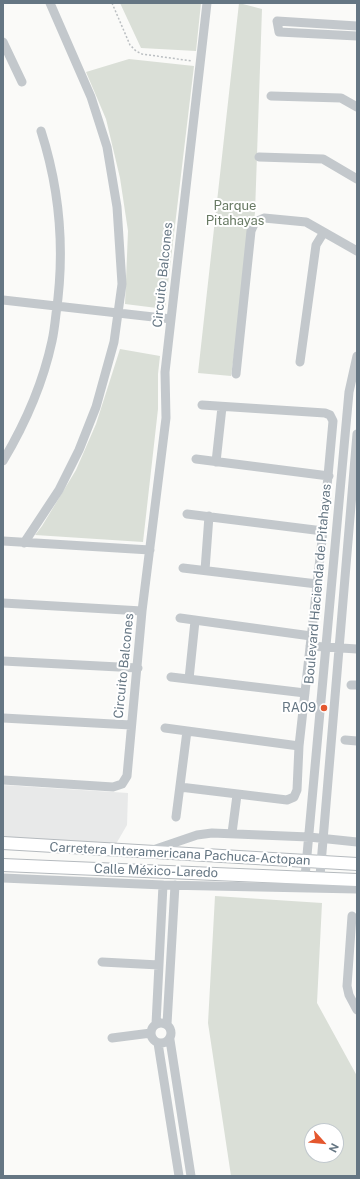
<!DOCTYPE html>
<html>
<head>
<meta charset="utf-8">
<style>
	body { margin:0 }
	#map { position:relative; width:360px; height:1179px; overflow:hidden; background:#fafaf8; font-family:"Public Sans",sans-serif }
	canvas { display:block }
	.frame { position:absolute; inset:0; border:4px solid #657683; pointer-events:none }
	.north { position:absolute; left:304px; top:1123px; width:40px; height:40px; box-sizing:border-box; background:#fff; border:1px solid #c1c8cd; border-radius:50%; rotate:117deg; font-size:11px; font-weight:700; line-height:16px; text-align:center; color:#657683 }
	.north::after { content:''; display:block; margin:auto; width:14px; height:18px; background:#e4572e; clip-path:polygon(50% 0,100% 100%,50% 72%,0 100%) }
</style>
</head>
<body>
<div id="map">
<canvas width="360" height="1179"></canvas>
<div class="frame"></div>
<div class="north">N</div>
</div>
<script>
const c = document.querySelector('canvas').getContext('2d');
c.lineJoin = 'round';
function paint(path, color) {
  c.fillStyle = color;
  c.fill(path, 'evenodd');
}
function trace(path, color, width, dash) {
  c.strokeStyle = color;
  c.lineWidth = width;
  c.lineCap = dash ? 'butt' : 'round';
  c.setLineDash(dash || []);
  c.stroke(path);
}
function write(font, color, halo, rows, align = 'center') {
  c.font = font + ' "Public Sans",sans-serif';
  c.lineWidth = 4;
  c.setLineDash([]);
  c.textBaseline = 'middle';
  c.strokeStyle = halo;
  c.fillStyle = color;
  for (const [text, x, y, turn = 0] of rows) {
    c.save();
    c.translate(x, y);
    c.rotate((+turn || 0) * Math.PI / 180);
    c.textAlign = isNaN(turn) ? turn : align;
    if (halo) c.strokeText(text, 0, 0);
    c.fillText(text, 0, 0);
    c.restore();
  }
}
paint(new Path2D(`
	M3,785L128,793L127,825L116,844L3,838Z`), '#e8e9e9');
paint(new Path2D(`
	M120,3H201L196,51L141,48Z
	M239,3L262,9L255,213L231,376L198,373Z
	M129,59L194,66L165,309L125,304L128,231L120,178L106,119L86,72Z
	M120,349L160,356L158,374V409L143,542L35,535L42,526L76,470L96,424Z
	M215,896L322,903L317,1003L357,1076V1176H231L208,1023ZM312,1131H336V1155H312Z`), '#dadfd7');
const major = new Path2D(`
	M3,843L357,864
	M3,865L357,880`);
trace(major, '#b5babe', 14);
trace(new Path2D(`
	M112,3L130,45L136,51L142,54L192,61`), '#bbbfc2', 1.5, [2, 2]);
trace(new Path2D(`
	M357,26L277,21L279,32L357,36
	M3,42L22,82
	M271,96L341,98L357,107
	M259,157L323,159L357,179
	M3,300L171,319
	M300,362L316,245L324,232
	M236,374L251,231L255,222L264,218L306,222L357,251
	M196,459L329,476
	M3,461C25,424 43,383 52,341C54,332 55,323 56,314C65,252 60,190 41,131
	M216,462L222,407
	M187,514L323,531
	M3,541L150,550
	M24,543L59,490L79,450L96,407L114,342L122,284L117,207L107,147L91,97L50,3
	M183,568L317,584
	M205,570L209,516
	M3,603L142,611
	M180,618L311,636
	M310,646L357,649
	M3,661L138,668
	M171,677L305,693
	M189,679L195,621
	M351,685H357
	M3,718L131,725
	M165,728L299,746
	M345,740L357,741
	M3,780L113,787L122,784L127,776L142,611L166,418L165,372L207,3
	M180,787L287,800L294,797L297,790L299,746L323,531L333,421L330,415L325,413L202,405
	M176,817L187,731
	M232,833L237,795
	M153,850L197,835L212,833L309,837L357,842
	M3,878L163,885L357,889
	M304,888L349,392L357,356
	M319,888L357,434
	M352,916L347,986L349,995L357,1010
	M102,962L159,965
	M151 1033a10 10 0 1 1 20 0a10 10 0 1 1-20 0Z
	M156,1024L163,885
	M167,1024L175,885
	M112,1038L151,1033
	M170,1040L191,1176
	M158,1043L179,1176`), '#c3c8cc', 9);
trace(major, '#fff', 12);
for (const [x, y, r, color] of [
	[324,708,4,"#e4572e"]
]) {
  const dot = new Path2D();
  dot.arc(x, y, r, 0, 2 * Math.PI);
  c.fillStyle = color;
  c.fill(dot);
  trace(dot, '#fff', 1.5);
}
write('13px', '#687a64', '#fff', [
	["Parque",235,206],
	["Pitahayas",235,221]
]);
write('13px', '#657683', '#fff', [
	["Circuito Balcones",163,275,-84],
	["Boulevard Hacienda de Pitahayas",318,584,-85],
	["Circuito Balcones",124,666,-84],
	["Carretera Interamericana Pachuca-Actopan",180,854,3],
	["Calle México-Laredo",156,871,2]
]);
write('13px', '#657683', '#fff', [
	["RA09",316,708]
], 'right');
</script>
</body>
</html>
